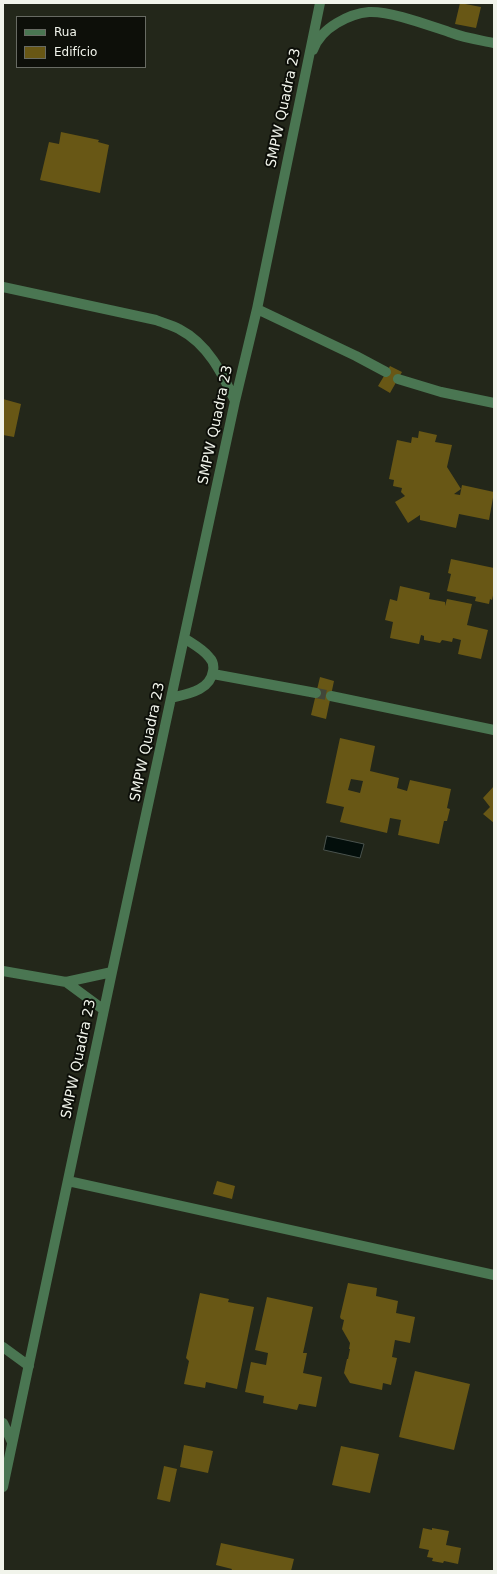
<!DOCTYPE html>
<html>
<head>
<meta charset="utf-8">
<style>
	body { margin:0 }
	#map { position:relative; width:497px; height:1574px; overflow:hidden; background:#23271a; font-family:"DejaVu Sans",sans-serif }
	canvas { display:block }
	.frame { position:absolute; inset:0; border:4px solid #f1f4eb; pointer-events:none }
	.legend { position:absolute; left:16px; top:16px; width:130px; height:52px; box-sizing:border-box; background:#0d0f09; border:1px solid #686b63; margin:0; padding:5px 7px; list-style:none; font-size:12px; color:#f1f4eb }
	.legend li { display:flex; align-items:center; gap:8px; height:20px }
	.legend b { width:20px; border:1px solid #686b63 }
</style>
</head>
<body>
<div id="map">
<canvas width="497" height="1574"></canvas>
<div class="frame"></div>
<ul class="legend">
<li><b style="height:5px;background:#4a7652"></b>Rua</li>
<li><b style="height:11px;background:#685715"></b>Edifício</li>
</ul>
</div>
<script>
const c = document.querySelector('canvas').getContext('2d');
c.lineJoin = 'round';
function paint(path, color) {
  c.fillStyle = color;
  c.fill(path, 'evenodd');
}
function trace(path, color, width, dash) {
  c.strokeStyle = color;
  c.lineWidth = width;
  c.lineCap = dash ? 'butt' : 'round';
  c.setLineDash(dash || []);
  c.stroke(path);
}
function write(font, color, halo, rows, align = 'center') {
  c.font = font + ' "DejaVu Sans",sans-serif';
  c.lineWidth = 4;
  c.setLineDash([]);
  c.textBaseline = 'middle';
  c.strokeStyle = halo;
  c.fillStyle = color;
  for (const [text, x, y, turn = 0] of rows) {
    c.save();
    c.translate(x, y);
    c.rotate((+turn || 0) * Math.PI / 180);
    c.textAlign = isNaN(turn) ? turn : align;
    if (halo) c.strokeText(text, 0, 0);
    c.fillText(text, 0, 0);
    c.restore();
  }
}
const water = new Path2D(`
	M327,836L364,844L360,858L324,850Z`);
paint(water, '#030e0b');
trace(water, '#4a534e', 1);
paint(new Path2D(`
	M460,3L481,7L476,28L455,24Z
	M61,132L99,140L98,142L109,145L100,193L40,180L49,142L59,144Z
	M390,366L402,372L390,393L378,386Z
	M3,399L21,404L14,437L3,435Z
	M419,431L437,435L435,442L452,445L447,467L461,489L454,494L460,495L462,485L494,492L489,520L459,514L456,528L420,520V515L408,523L395,502L405,496L401,492L402,488L393,486L394,480L389,479L397,440L411,443L412,437L418,438Z
	M451,559L494,568V591L492,600L490,599L489,604L475,601L476,597L447,591L451,574L448,573Z
	M400,586L430,593L429,599L445,602V606L447,599L472,604L467,625L488,630L481,659L458,654L461,640L453,638L452,642L442,640L440,643L424,640V636L421,635L419,644L390,638L393,622L385,620L390,599L397,601Z
	M320,677L334,681L326,719L311,715Z
	M340,738L375,746L370,771L399,778L397,788L407,791L410,780L451,789L447,808L450,809L447,821H444L439,844L398,835L401,820L390,818L387,833L340,822L344,807L326,803ZM351,779L363,781L360,793L348,790Z
	M494,786V823L483,814L490,807L483,798Z
	M217,1181L235,1186L232,1199L213,1194Z
	M348,1283L377,1288L376,1296L398,1301L396,1313L415,1317L410,1343L395,1340L392,1357L397,1358L391,1385L383,1383L382,1390L350,1383L344,1373L347,1359H348L350,1349H349L350,1343L342,1329L344,1320L341,1319L340,1317Z
	M200,1293L229,1299L228,1302L254,1307L237,1389L206,1382L205,1388L184,1384L189,1361L186,1358Z
	M267,1297L313,1307L303,1353H307L303,1373L322,1377L316,1407L299,1404L297,1410L263,1403L264,1396L245,1392L251,1362L266,1365L268,1353L255,1350Z
	M415,1371L470,1384L454,1450L399,1437Z
	M184,1445L213,1451L208,1473L180,1467Z
	M341,1446L379,1454L370,1493L332,1485Z
	M164,1466L177,1469L170,1502L157,1499Z
	M423,1528L432,1530V1528L449,1531L446,1545L461,1548L458,1564L444,1561L443,1563L432,1561L433,1558L427,1557L429,1550L419,1548Z
	M221,1543L294,1559L291,1571H231L232,1569L216,1565Z`), '#685715');
trace(new Path2D(`
	M316,693L331,696`), '#424639', 10, [10, 5]);
trace(new Path2D(`
	M313,50C317,39 327,29 337,23C347,17 357,13 369,12C392,11 430,26 452,33C465,38 480,40 494,43
	M3,287L156,320C163,323 172,325 179,329C208,344 222,373 235,401
	M257,309L356,356L386,372
	M398,379L441,392L494,403
	M213,674L316,693
	M331,696L494,730
	M171,698C187,694 210,691 213,671C214,666 213,661 209,657C203,649 193,644 184,638
	M3,971L66,982L112,972
	M66,982L104,1010
	M68,1181L494,1275
	M3,1347L29,1366
	M3,1423L12,1442
	M3,1487L112,972L235,401L257,309L320,3`), '#4a7652', 10);
write('14px', '#f1f4eb', '#0d0f09', [
	["SMPW Quadra 23",284,108,-78],
	["SMPW Quadra 23",216,425,-78],
	["SMPW Quadra 23",148,742,-78],
	["SMPW Quadra 23",79,1059,-78]
]);
</script>
</body>
</html>
